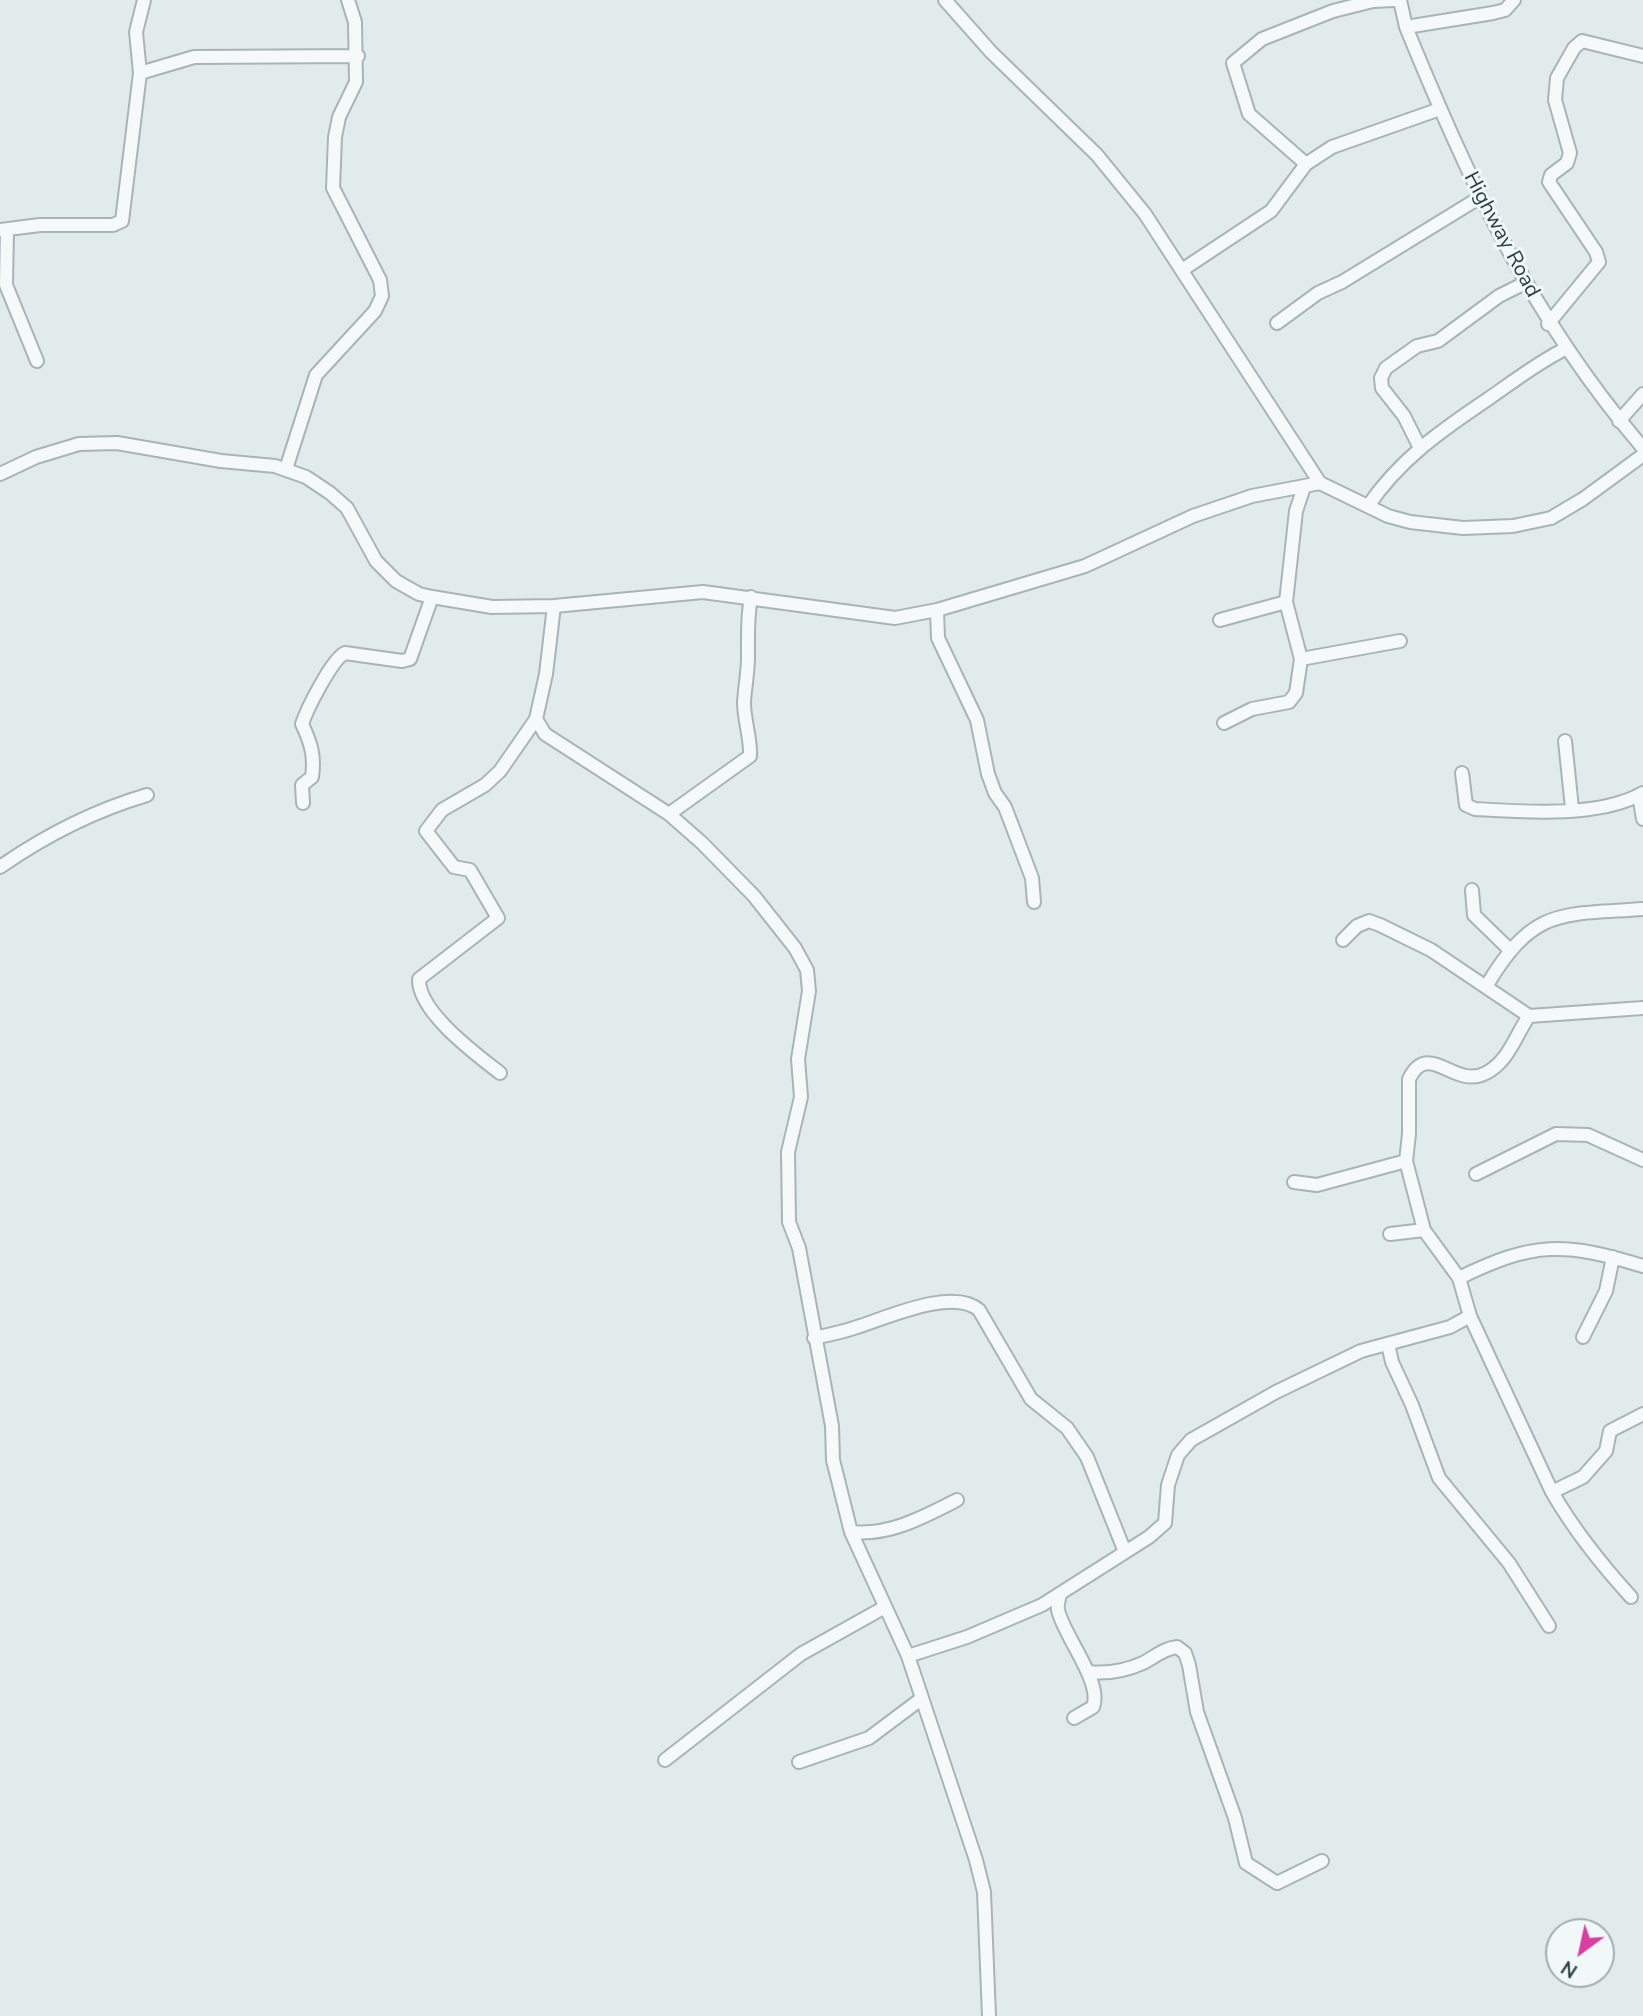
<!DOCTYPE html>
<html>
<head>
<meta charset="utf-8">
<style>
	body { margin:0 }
	#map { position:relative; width:1643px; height:2016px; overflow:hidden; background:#e2ebec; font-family:"Nunito Sans",sans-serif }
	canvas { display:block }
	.north { position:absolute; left:1545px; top:1918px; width:70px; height:70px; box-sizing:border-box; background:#f2f8f9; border:2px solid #a2afb1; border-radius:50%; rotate:213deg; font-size:19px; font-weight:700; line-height:28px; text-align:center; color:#294146 }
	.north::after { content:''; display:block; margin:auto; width:24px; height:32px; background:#da3ea2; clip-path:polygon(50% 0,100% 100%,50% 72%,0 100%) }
</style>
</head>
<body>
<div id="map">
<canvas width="1643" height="2016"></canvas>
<div class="north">N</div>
</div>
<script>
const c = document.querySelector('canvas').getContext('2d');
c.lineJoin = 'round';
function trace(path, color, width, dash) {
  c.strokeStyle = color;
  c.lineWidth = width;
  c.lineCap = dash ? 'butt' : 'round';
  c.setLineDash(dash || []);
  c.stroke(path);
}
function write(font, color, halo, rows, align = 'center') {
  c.font = font + ' "Nunito Sans",sans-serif';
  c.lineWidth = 6;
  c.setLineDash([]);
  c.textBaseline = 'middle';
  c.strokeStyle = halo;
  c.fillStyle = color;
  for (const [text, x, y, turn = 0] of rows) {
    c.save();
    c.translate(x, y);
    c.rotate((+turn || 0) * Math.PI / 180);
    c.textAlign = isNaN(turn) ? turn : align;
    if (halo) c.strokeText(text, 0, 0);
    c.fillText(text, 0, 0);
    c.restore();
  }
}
const street = new Path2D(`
	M945,0L991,52L1097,155L1145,214L1320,483L1388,516L1410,522L1463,528L1513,526L1551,518L1583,499L1643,455
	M1400,0L1406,27C1471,185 1531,317 1643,448
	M1406,27L1493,13L1505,10L1514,0
	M140,73L194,57L358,56
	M1306,164L1249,114L1233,63L1262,39L1333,11L1373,1L1394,0
	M0,230L40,225H113L122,221L140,73L136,32L144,0
	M7,230L6,285L37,361
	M1182,270L1271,211L1306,164L1332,147L1440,109
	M1277,323L1318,293L1342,282L1479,198
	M1548,324L1599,262L1596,252L1549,182L1551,175L1567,163L1570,153L1555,100L1557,78L1574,48L1582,41L1643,56
	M1619,421L1643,394
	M1419,446L1404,416L1382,388L1381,378L1386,368L1417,346L1438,341L1499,296L1525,283
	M286,469L316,375L375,311L382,296L380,280L333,188L335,137L339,117L356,82L355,22L348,0
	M0,474L36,457L79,444L117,443L221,461L275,466L306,477L330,493L347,508L376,561L396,581L419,594L432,597L492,607L554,606L703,592L895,618L937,610L1085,566L1193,516L1252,496L1320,483
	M1368,506C1400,459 1442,430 1488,399C1514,381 1537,363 1565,349
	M554,606L546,674L536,719L545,734L669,814L702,843L754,896L795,948L807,970L809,991L798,1059L801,1097L788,1152L789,1222L799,1248L832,1426L833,1460L851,1532L908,1656L976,1860L984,1892L989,2016
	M937,610L938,638L977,720L988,774L995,793L1005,807L1032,878L1034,902
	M1220,620L1286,602
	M1301,659L1400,641
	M1224,723L1252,709L1289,702L1296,693L1301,659L1286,602L1296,511L1304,487
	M1565,741L1572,808
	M1462,773L1466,805L1475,809C1523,812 1600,818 1643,793
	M1639,795L1643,819
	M303,803L302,785L312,777C315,756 311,743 302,724C307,709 332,659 345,653L402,661L410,659L432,597
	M669,814L750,756C751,738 744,721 744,702C745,687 748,672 748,657C748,636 747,618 751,597
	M0,867C46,835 93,811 147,795
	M1472,890L1474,915L1510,950
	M1343,940L1357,926L1369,921L1380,925L1431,950L1529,1016L1643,1008
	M1487,985C1534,907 1560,915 1643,909
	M1529,1016C1515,1036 1509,1061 1486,1073C1454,1090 1429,1039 1409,1079V1134L1406,1161L1424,1230L1459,1278L1470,1316L1552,1492C1574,1530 1601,1564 1631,1597
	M500,1073C476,1054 418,1012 419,979L498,918L470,870L454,867L426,831L442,810L485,785L500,771L536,719
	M1476,1174L1556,1134L1588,1135L1643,1160
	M1294,1182L1317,1185L1406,1161
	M1390,1234L1424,1230
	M1459,1278C1534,1241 1565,1242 1643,1266
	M1583,1337L1606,1291L1613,1257
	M814,1338C828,1335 843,1332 857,1327C886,1318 953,1287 979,1310L1031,1399L1067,1428L1087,1457L1125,1552
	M1388,1344L1392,1362L1412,1405L1439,1478L1509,1563L1549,1626
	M1552,1492L1583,1477L1606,1451L1610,1431L1643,1414
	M851,1532C889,1536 924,1517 957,1500
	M1060,1594C1059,1599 1057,1606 1058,1610C1063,1635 1103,1682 1093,1707L1074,1718
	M908,1656L967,1637L1042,1605L1149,1537L1165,1523L1168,1485L1178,1455L1191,1440L1276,1392L1361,1351L1450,1327L1470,1316
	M1089,1672C1107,1674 1125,1671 1143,1663C1155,1657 1162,1649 1177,1647L1185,1653L1189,1665L1197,1712L1235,1818L1246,1863L1277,1883L1322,1861
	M665,1760L801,1654L885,1607
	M799,1762L869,1738L921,1699`);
trace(street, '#a7b5b7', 16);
trace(street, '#f6f9f9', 12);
write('21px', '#294146', '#f2f8f9', [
	["Highway Road",1501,235,62]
]);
</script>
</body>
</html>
